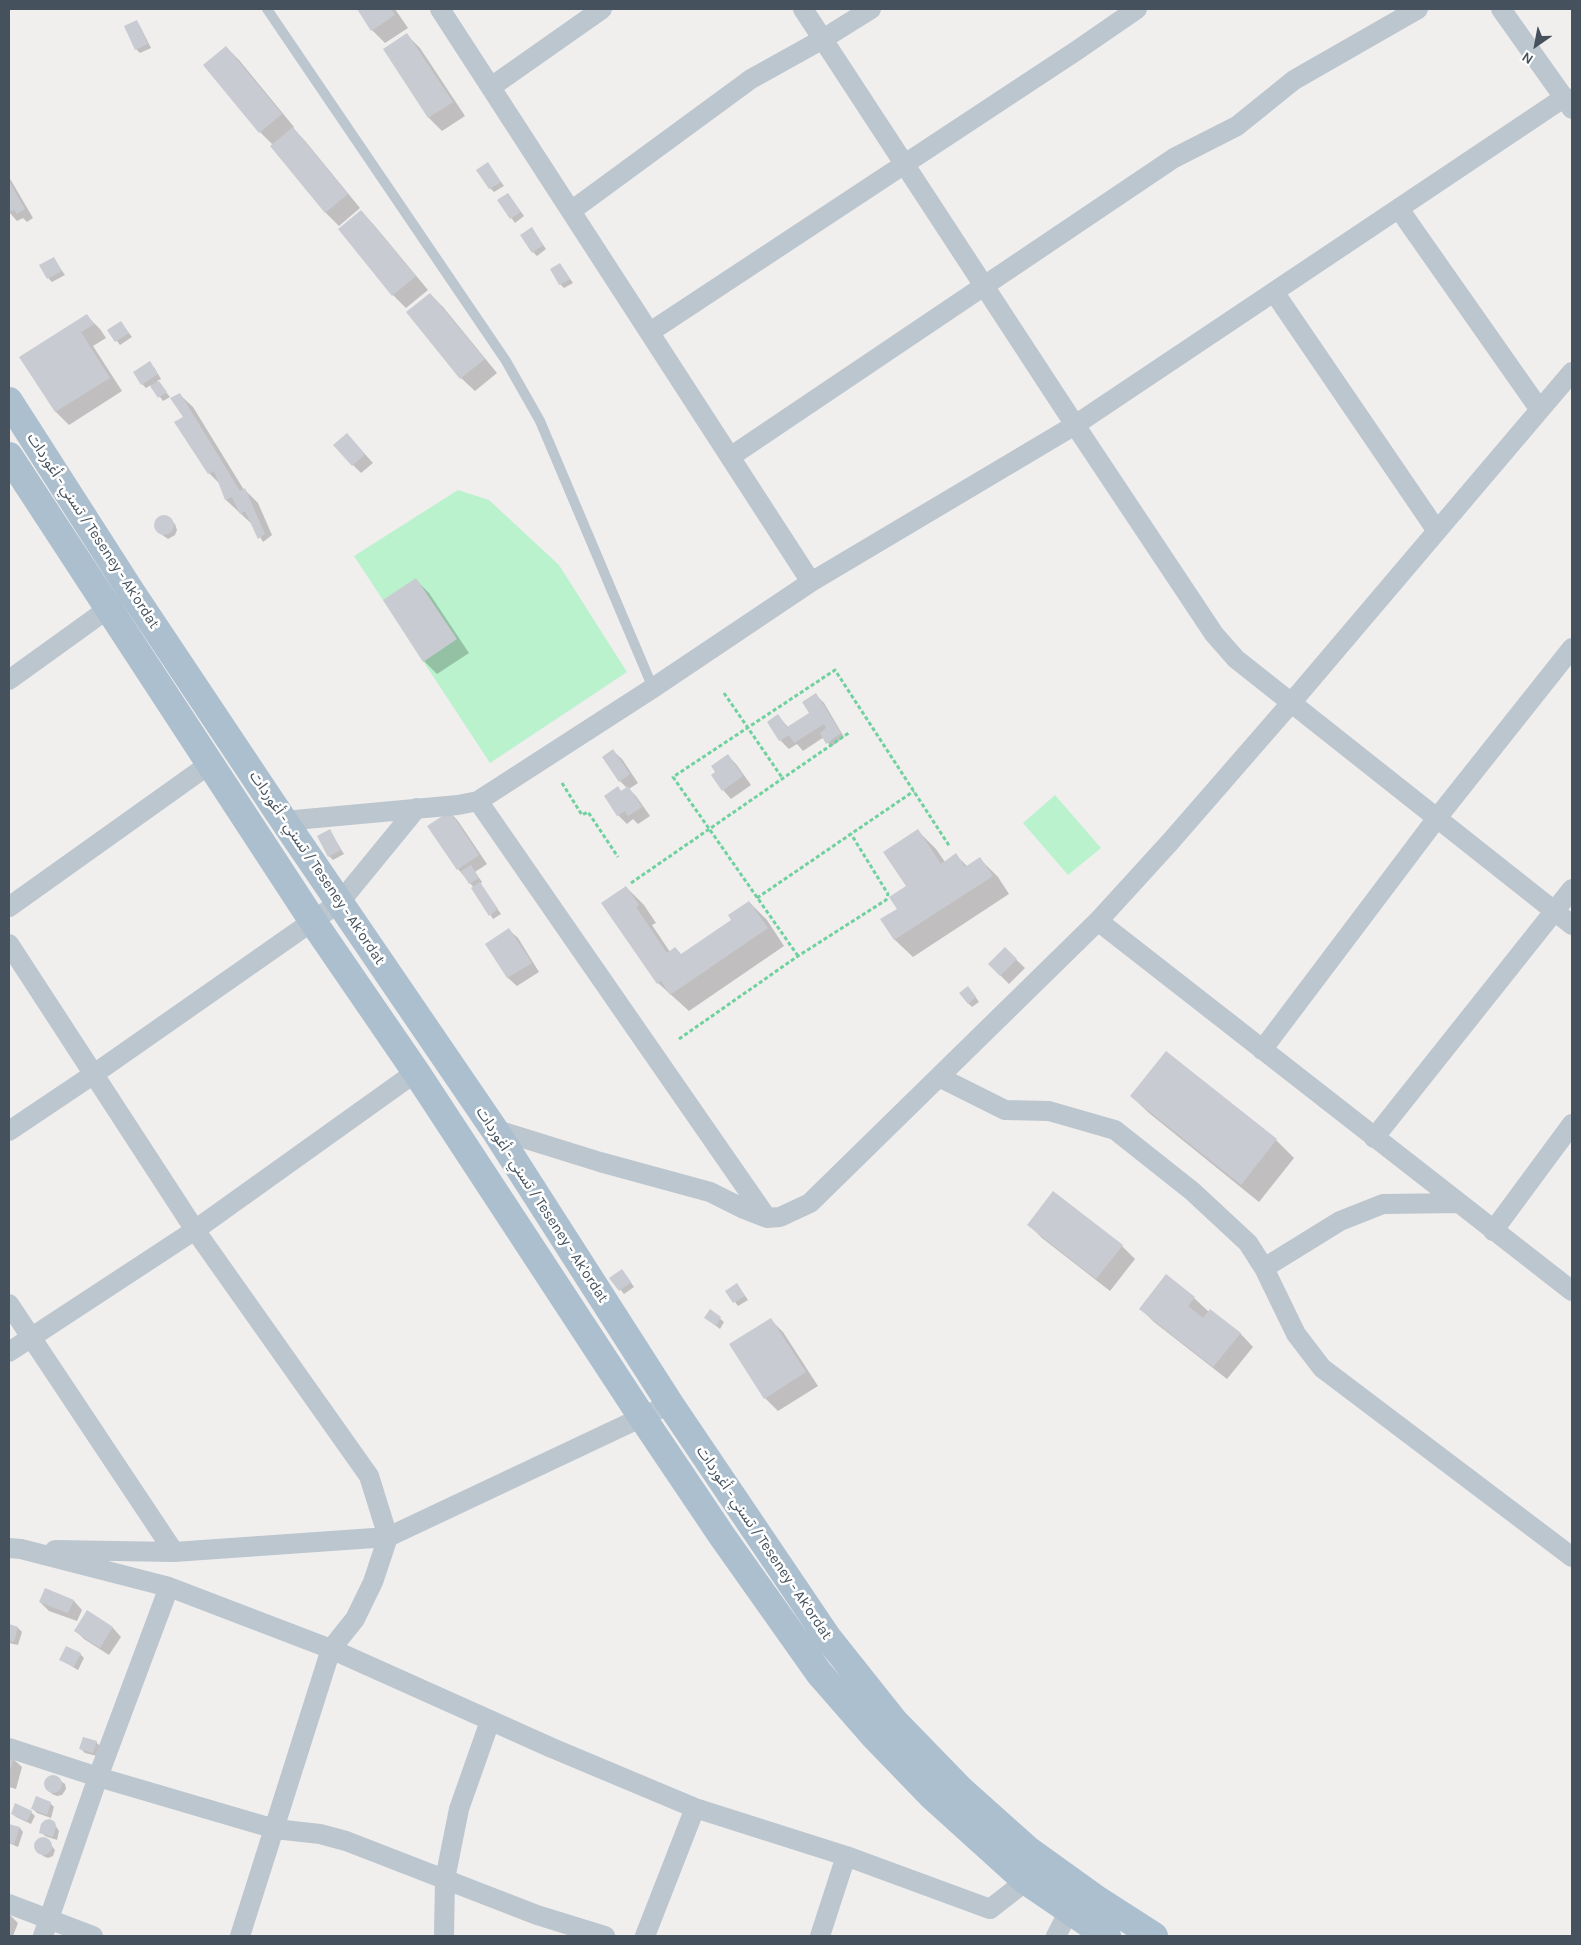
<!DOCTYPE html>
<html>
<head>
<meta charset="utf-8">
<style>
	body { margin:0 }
	#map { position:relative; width:1581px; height:1945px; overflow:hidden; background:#f1eeee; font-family:Karla,sans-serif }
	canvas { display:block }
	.frame { position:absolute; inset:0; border:10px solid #45525d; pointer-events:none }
	.north { position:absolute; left:1511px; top:20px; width:50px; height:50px; -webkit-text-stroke:4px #fff; paint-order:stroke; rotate:213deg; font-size:14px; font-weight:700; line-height:20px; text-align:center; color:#45525d }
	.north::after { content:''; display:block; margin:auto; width:18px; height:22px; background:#45525d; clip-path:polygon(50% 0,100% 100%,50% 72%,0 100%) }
</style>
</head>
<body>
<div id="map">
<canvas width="1581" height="1945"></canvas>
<div class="frame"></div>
<div class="north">N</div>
</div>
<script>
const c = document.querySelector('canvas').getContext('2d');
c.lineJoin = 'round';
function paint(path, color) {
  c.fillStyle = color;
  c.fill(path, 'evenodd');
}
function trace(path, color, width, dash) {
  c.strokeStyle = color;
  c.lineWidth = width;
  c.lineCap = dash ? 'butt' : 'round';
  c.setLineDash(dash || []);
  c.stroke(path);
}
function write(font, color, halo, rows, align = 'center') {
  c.font = font + ' Karla,"Noto Sans Arabic",sans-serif';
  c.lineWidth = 5;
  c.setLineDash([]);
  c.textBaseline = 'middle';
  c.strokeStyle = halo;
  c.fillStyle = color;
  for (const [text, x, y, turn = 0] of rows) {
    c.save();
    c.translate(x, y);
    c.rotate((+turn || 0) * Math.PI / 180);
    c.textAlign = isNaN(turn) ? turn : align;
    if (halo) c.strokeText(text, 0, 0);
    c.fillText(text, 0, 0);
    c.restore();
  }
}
paint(new Path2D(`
	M458,490L489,500L559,565L627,672L490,763L354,556Z
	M1055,795L1101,848L1068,875L1023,823Z`), '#b9f2cd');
paint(new Path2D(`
	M358,9H395L408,28L385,43L372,30Z
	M136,22L140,26L151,48L140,53L136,49L125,27Z
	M407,35L420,48L465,116L442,131L429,118L385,49Z
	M226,47L239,60L294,127L293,128L306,142L360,208L339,226L326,213L272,146L273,145L260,132Z
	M491,168L504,186L494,192L490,188Z
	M9,177L33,218L27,222L23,218L17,221L9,212Z
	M508,194L524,216L515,223L499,201Z
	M361,211L374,225L428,290L406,308L393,295L340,229Z
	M535,233L546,249L537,256L533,252Z
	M53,258L65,275L52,282L48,278Z
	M560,264L573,283L564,288L560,284Z
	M430,294L443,307L497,373L475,391L461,378L408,313Z
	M87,316L100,329L106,338L93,346L122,391L69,425L56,412L21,357Z
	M121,323L132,337L120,345L109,331Z
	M154,367L161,379L157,381L170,397L163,401L151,385L146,388L142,384Z
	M179,394L193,407L244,490H245L258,503L272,535L263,542L254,526L226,500L219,483L209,473L175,423L185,417Z
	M355,443L373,463L361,473L353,465Z
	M162,517L170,520L175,524L177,530L175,535L168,539L158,532L155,527L158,519Z
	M416,580L429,593L469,653L437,674L424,661Z
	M816,695L824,703L844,737L831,747L824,737L803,751L797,744L789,749L780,740L778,716L789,728L811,713Z
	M613,751L622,759L638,783L629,789L636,796L650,816L638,824L633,819L627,824L618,815L606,796L622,792L627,788L620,781Z
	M728,756L736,764L751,785L731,799L723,790L717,772Z
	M450,812L458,821L487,864L475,872L482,882L480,884L501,914L493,919L474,888L458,869Z
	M330,831L344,854L333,860L329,856Z
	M918,831L936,849L945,862L956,855L968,867L980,859L998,877L1009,894L913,957L895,940L882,920L898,909L908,887Z
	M626,887L644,905L656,923L652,925L670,952L682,955L733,920L749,902L767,920L784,946L689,1011L658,983Z
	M509,930L518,938L539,972L517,986L508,978L487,944Z
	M1005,949L1025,968L1009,984L989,964Z
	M972,992L979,1002L972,1007L968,1003Z
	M1166,1052L1276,1140L1294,1158L1259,1202L1149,1113L1131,1096Z
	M1028,1224L1122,1246L1135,1259L1110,1291L1042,1238Z
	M626,1275L634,1287L624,1294L611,1278Z
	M1167,1276L1194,1298L1209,1312L1240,1333L1253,1347L1227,1379L1154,1322L1141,1309Z
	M737,1284L748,1300L738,1306L727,1291Z
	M711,1311L724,1322L720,1329L710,1321Z
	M770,1319L783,1332L818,1386L778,1411L765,1398Z
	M46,1589L74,1601L82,1610L77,1621L49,1611L40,1602Z
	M88,1612L113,1628L121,1637L109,1655L84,1639L76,1631Z
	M9,1626L18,1628L22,1632L18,1645L9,1643Z
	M80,1654L84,1658L78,1670L61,1660Z
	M96,1742L100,1746L97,1756L85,1753L81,1749Z
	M9,1757L13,1759L22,1767L16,1789L9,1787Z
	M53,1776L65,1784L66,1789L62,1795L57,1796L52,1794L45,1785L48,1777Z
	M50,1803L54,1807L51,1818L37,1813L33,1809Z
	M16,1805L31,1812L35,1816L31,1824L16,1817L12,1813Z
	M54,1823L59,1831L57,1840L45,1836L41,1832Z
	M9,1825L20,1828L23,1832L18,1847L9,1843Z
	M43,1838L47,1840L55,1850L53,1856L48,1858L43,1856L36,1847V1842Z
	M9,1914L18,1923L13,1936H9Z`), '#0003');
paint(new Path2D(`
	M357,9H391L395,15L371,31Z
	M137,20L148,44L135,50L124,26Z
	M407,33L453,102L428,118L383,49Z
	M226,46L282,114L259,133L203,65Z
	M293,127L348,194L325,213L270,146Z
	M488,162L501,182L489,189L476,170Z
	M9,181L25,209L17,214L14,210L9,212Z
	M508,193L521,212L510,219L497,200Z
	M361,210L416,276L392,296L338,229Z
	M532,227L543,245L532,253L520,235Z
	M54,257L62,271L47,279L39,265Z
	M560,263L570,279L559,285L550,269Z
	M430,293L485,359L460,379L406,312Z
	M87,314L94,324L81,332L110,378L55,412L19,357Z
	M121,321L129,333L115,342L107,330Z
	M150,361L158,374L141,385L133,372Z
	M159,381L167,392L158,398L150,386Z
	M180,393L240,491L245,488L265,534L258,539L245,511L240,514L232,497L225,500L214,471L208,474L174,422L183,417L170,398Z
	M347,433L365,454L352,466L333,445Z
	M154 525a10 10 0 1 1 20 0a10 10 0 1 1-20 0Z
	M416,578L457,639L423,662L383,600Z
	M816,693L841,733L826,744L820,733L826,728L824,724L794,743L789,735L779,741L767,722L778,714L787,727L809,713L802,702Z
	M613,749L630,774L619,782L602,757Z
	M728,754L743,776L722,791L711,775L715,772L711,766Z
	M618,786L621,791L628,786L642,807L628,816L625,811L617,816L604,796Z
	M450,811L479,855L457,870L427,826Z
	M330,829L341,850L328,857L317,836Z
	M918,829L941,864L956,853L965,867L980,857L993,876L894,940L880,919L897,909L889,897L906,886L883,852Z
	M471,865L479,878L469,884L461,871Z
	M480,882L498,909L489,916L471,888Z
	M626,886L639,905L636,907L667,953L675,947L681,954L731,920L728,915L749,901L768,928L670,995L661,981L657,984L601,903Z
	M509,928L532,963L507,978L485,944Z
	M1005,947L1017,959L1000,976L988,964Z
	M968,986L976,997L968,1004L959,993Z
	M1166,1051L1277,1139L1241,1185L1130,1096Z
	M1053,1191L1123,1245L1096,1279L1027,1225Z
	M622,1269L631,1282L619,1291L609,1278Z
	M1166,1274L1195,1297L1188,1306L1203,1318L1210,1309L1241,1333L1213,1367L1139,1309Z
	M737,1283L745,1296L733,1303L725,1291Z
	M710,1309L721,1317L716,1326L704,1318Z
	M771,1318L806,1372L764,1399L729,1344Z
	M45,1588L74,1600L68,1613L39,1602Z
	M87,1610L113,1627L100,1648L74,1631Z
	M9,1624L18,1627L14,1642L9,1641Z
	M66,1646L81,1653L74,1667L59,1660Z
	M83,1737L97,1741L93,1753L79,1749Z
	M9,1756L14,1758L9,1774Z
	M44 1784a9 9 0 1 1 18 0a9 9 0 1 1-18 0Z
	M36,1796L51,1802L47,1815L31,1809Z
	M15,1803L32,1811L27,1821L11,1814Z
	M50,1819L55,1822L56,1826L53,1837L39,1833L41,1824L45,1820Z
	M9,1824L20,1827L14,1844L9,1842Z
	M34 1846a9 9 0 1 1 18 0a9 9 0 1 1-18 0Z`), '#c8cbd1');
trace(new Path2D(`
	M724,693L783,779
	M562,783L582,815L588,812L618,857
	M631,883L850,732
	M757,898L914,791
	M798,956L673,777L835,670L950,847
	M679,1039L798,956L886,900L888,894L851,834`), '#6fd29e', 3, [4, 2.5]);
trace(new Path2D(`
	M267,9L506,361L540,421L653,688`), '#bbc6ce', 10);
trace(new Path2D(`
	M440,9L811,582
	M803,9L1075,425L1214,634L1236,659L1572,925
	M1501,9L1572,109
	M491,87L602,9
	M1399,209L1540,410
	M571,211L751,79L823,39L871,9
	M1274,292L1437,531
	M650,332L1076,51L1137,9
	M730,457L1174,158L1237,126L1294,80L1418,9
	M9,680L109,608
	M478,801L767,1218
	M284,821L458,805L478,801L653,688L811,582L1075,425L1565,97
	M9,907L211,763
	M1098,921L1572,1291
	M9,944L195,1230L369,1476L388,1537L373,1582L355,1619L331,1649L240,1936
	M1262,1050L1437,818L1572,648
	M939,1077L1005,1110L1049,1111L1115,1130L1192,1191L1248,1243L1264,1268L1296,1334L1322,1368L1572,1557
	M494,1129L600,1162L710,1192L744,1209L767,1218L780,1217L810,1203L1098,921L1171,841L1291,703L1572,372
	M9,1131L94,1074L340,902L417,808
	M1374,1138L1572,889
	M1493,1231L1572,1124
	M1264,1268L1340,1221L1383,1204L1458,1203
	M9,1304L174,1552
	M9,1352L195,1230L416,1072
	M9,1548L21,1549L169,1587L331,1649L552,1748L695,1808L846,1856L990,1909L1026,1881
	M55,1550L174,1552L388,1537L670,1404
	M9,1748L98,1777L275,1829L320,1834L346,1841L537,1915L605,1936
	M9,1904L93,1936
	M43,1936L98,1777L169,1587
	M444,1936L445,1879L459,1809L490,1721
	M645,1936L695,1808
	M820,1936L846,1856
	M1056,1936L1069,1911`), '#bbc6ce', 20);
trace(new Path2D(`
	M9,401L132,593L284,821L494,1129L670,1404L828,1638L894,1721L961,1790L1027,1849L1098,1900L1154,1936
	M9,456L318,929L416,1072L642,1417L722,1536L819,1673L874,1736L931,1795L1026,1881L1107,1936`), '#acbfcf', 28);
write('15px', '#45525d', '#fff', [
	["تسني - أغوردات / Teseney - Ak'ordat",93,531,57],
	["تسني - أغوردات / Teseney - Ak'ordat",317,868,56],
	["تسني - أغوردات / Teseney - Ak'ordat",542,1205,57],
	["تسني - أغوردات / Teseney - Ak'ordat",764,1543,56]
]);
</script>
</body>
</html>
